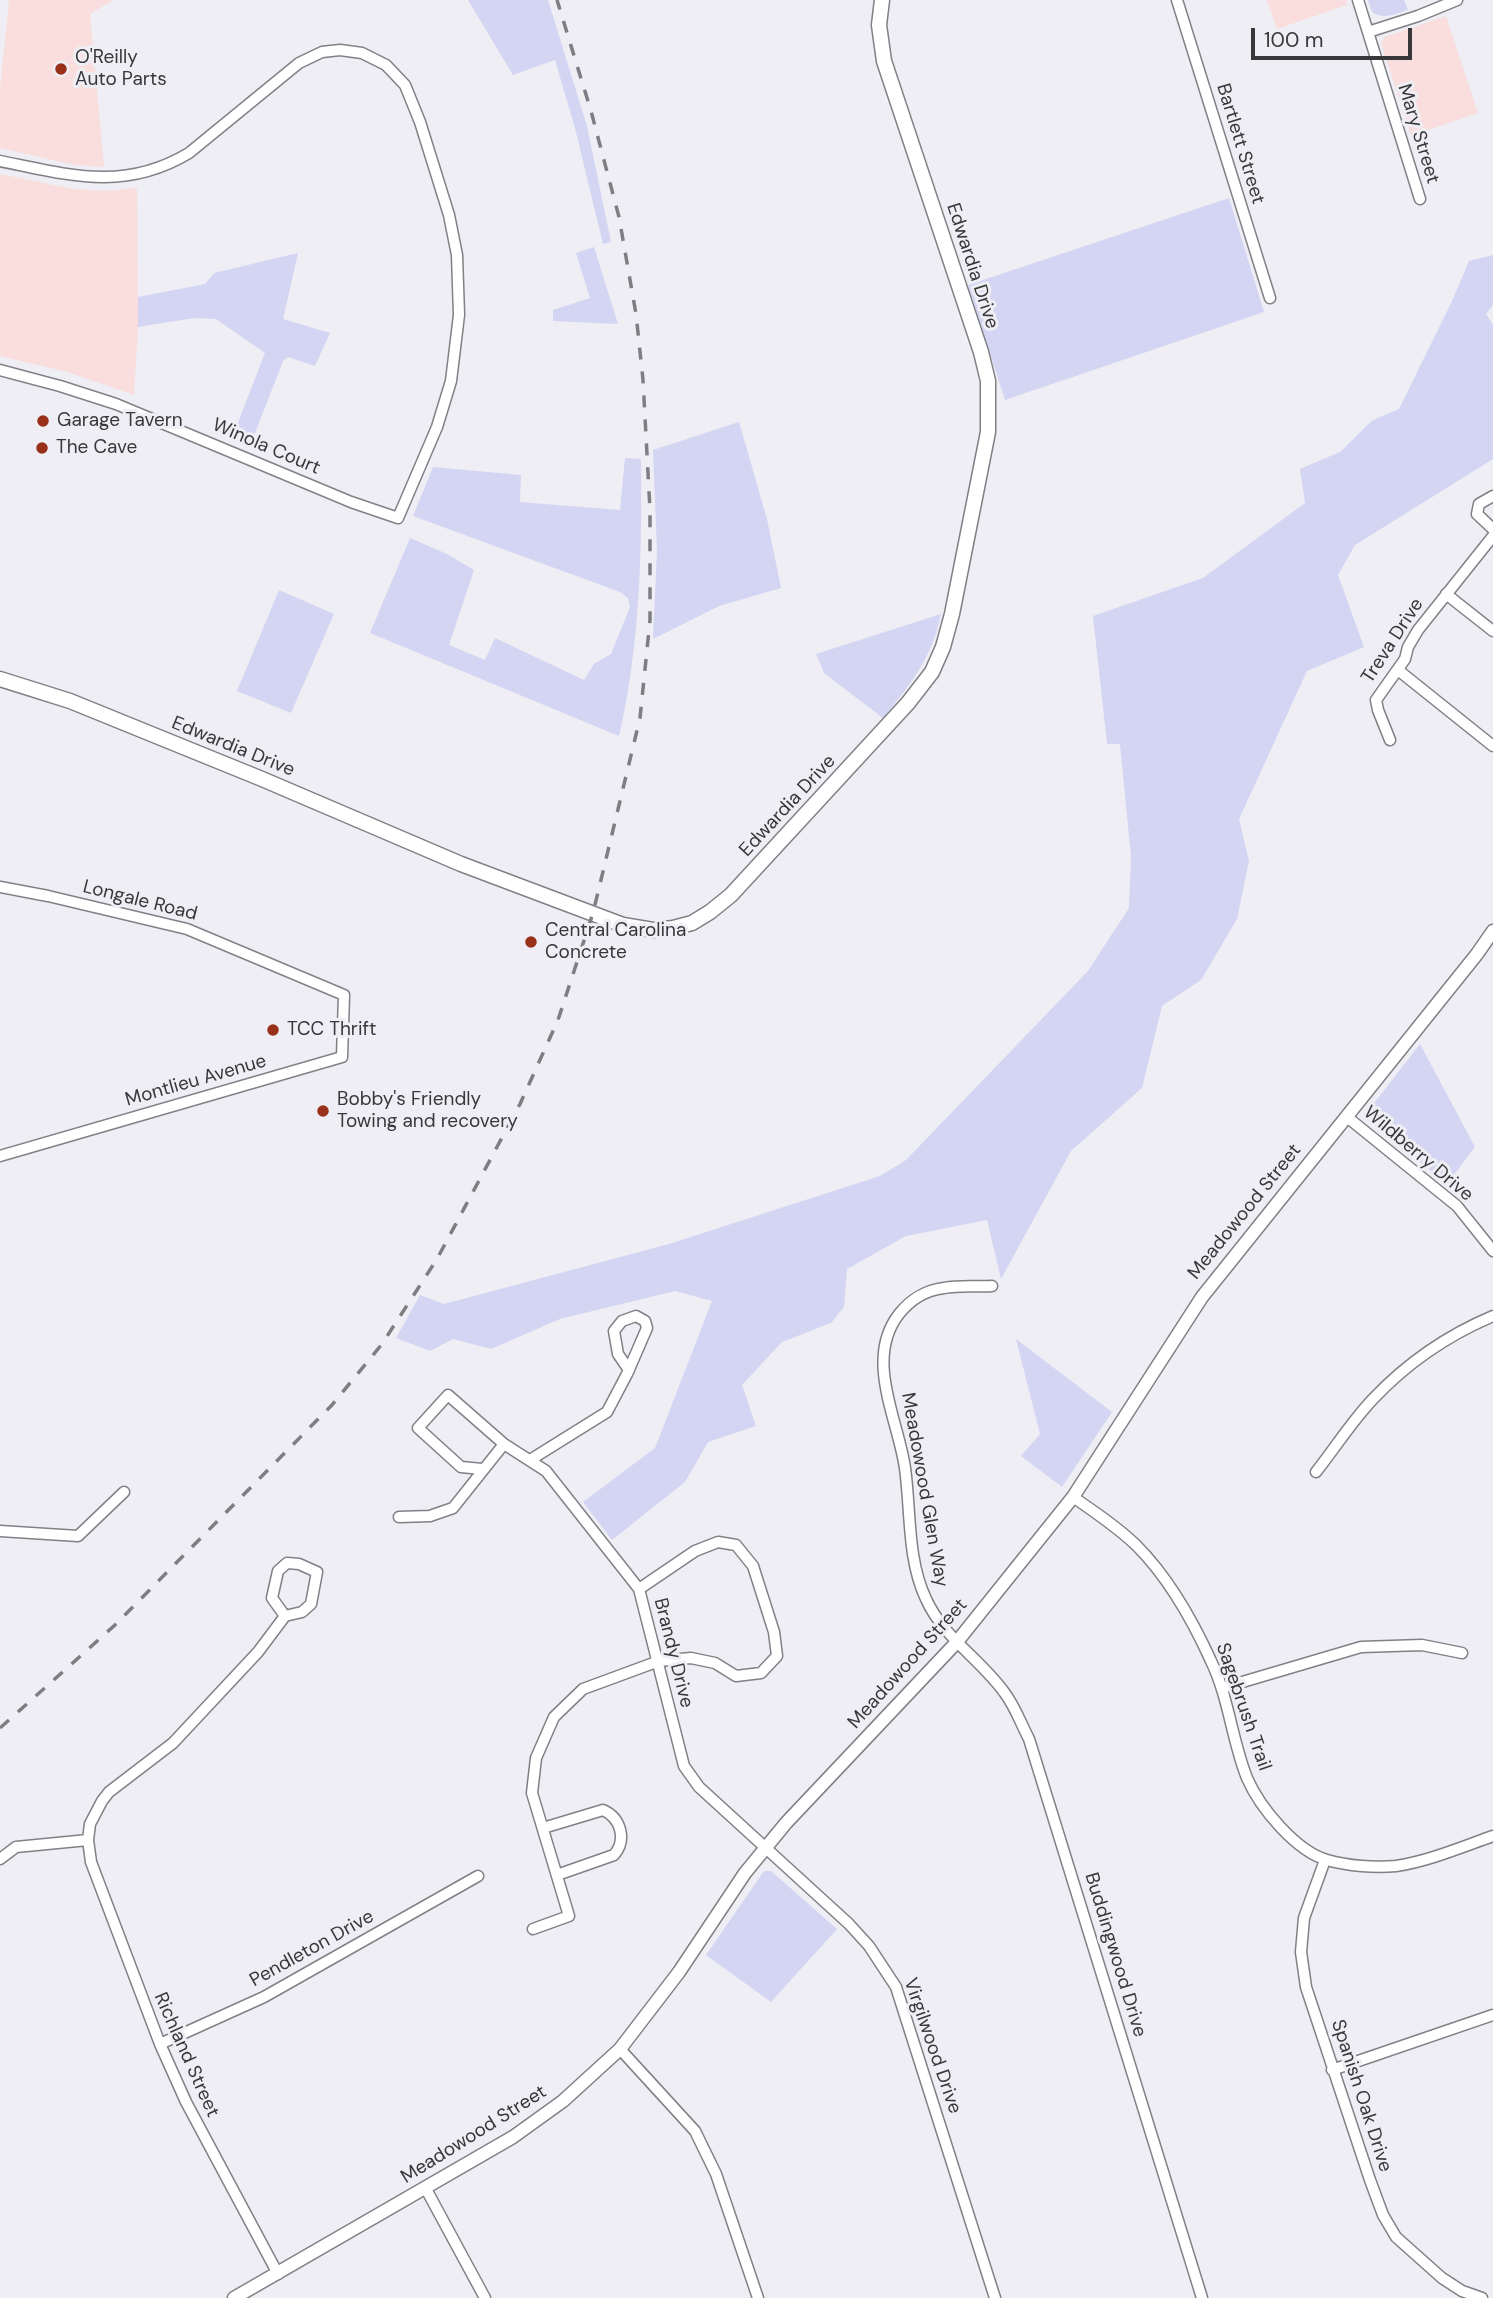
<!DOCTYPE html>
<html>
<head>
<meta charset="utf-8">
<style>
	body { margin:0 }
	#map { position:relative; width:1493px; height:2298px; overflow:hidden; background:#eeeef4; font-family:"DM Sans",sans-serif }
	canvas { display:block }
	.scale { position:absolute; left:1251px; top:28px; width:161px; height:32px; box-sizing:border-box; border:4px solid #38383b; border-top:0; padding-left:9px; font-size:21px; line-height:24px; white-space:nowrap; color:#38383b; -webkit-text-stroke:5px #eeeef4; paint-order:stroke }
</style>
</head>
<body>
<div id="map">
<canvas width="1493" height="2298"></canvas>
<div class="scale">100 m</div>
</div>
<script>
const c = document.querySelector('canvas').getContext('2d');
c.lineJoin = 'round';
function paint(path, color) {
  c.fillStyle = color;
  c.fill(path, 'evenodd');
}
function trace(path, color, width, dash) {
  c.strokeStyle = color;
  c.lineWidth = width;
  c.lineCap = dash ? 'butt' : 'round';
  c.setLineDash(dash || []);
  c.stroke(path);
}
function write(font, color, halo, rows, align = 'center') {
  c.font = font + ' "DM Sans",sans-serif';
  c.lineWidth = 6;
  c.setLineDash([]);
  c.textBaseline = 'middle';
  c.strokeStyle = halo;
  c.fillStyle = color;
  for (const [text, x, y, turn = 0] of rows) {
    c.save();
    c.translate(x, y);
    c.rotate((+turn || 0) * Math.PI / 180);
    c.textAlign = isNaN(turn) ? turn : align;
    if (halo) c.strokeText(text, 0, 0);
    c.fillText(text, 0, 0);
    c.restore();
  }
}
paint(new Path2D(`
	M9,0H113L90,14L104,167L75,165L0,148V88Z
	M1267,0H1346L1347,5L1277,29Z
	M1446,16L1478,113L1411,136L1381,43L1385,37Z
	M0,174L73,189L106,191L137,188L138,327L134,395L67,372L0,356Z`), '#f9dedd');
paint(new Path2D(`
	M468,0H548L587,126L611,242L603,244L575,128L555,60L513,75Z
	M1368,0H1404L1408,10C1395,14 1384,20 1372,12Z
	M1229,198L1264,312L1005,400L968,285Z
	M594,247L618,324L553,321V310L590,298L576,253Z
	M298,253L283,319L330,333L315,366L288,357L283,361L250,446L232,438L265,353L216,319L194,318L138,327V297L205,284L214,273Z
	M1493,255V305L1486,314L1493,325V459L1355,545L1338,575L1364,647L1307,671L1239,819L1249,861L1237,919L1201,980L1162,1006L1142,1088L1071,1151L1001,1279L987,1220L906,1236L847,1269L844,1307L831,1323L782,1342L742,1385L756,1426L708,1442L685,1482L612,1540L583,1502L655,1448L712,1301L675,1291L560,1319L491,1349L453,1339L430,1351L396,1338L420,1295L444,1304L669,1244L880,1176L906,1160L1088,971L1129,908L1131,857L1120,744H1107L1093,616L1203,578L1305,503L1300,469L1340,452L1373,420L1399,409L1453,299L1469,261Z
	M739,422L767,519L781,588L719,606L653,639L657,551L653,450Z
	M625,458L641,459C642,553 640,645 619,736L370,633L410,538L447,554L474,570L449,645L485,660L495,638L584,680L594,664L611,654L630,607L628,598L620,592L413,516L433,467L521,475L520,502L620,510Z
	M279,590L334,614L291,713L237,691Z
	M941,614C932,658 911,684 883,718L824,673L816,654Z
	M1420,1044L1475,1147L1447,1184L1369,1121L1368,1111Z
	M1016,1339L1112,1412L1062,1487L1021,1456L1040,1434Z
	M764,1871H771L837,1929L771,2002L706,1955Z`), '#d3d5f3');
const minor = new Path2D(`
	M1177,0L1270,298
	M1358,0L1420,199
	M1368,32L1418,16L1457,0
	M0,161C69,175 124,192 189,153L299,63L322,52L340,50L362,53L386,65L405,85L420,122L449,215L457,255L459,315L451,381L437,427L398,518L351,502L116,404L60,386L0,370
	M1493,496L1479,504L1477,514L1493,529
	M1446,594L1493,631
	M1398,670L1493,746
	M1390,740L1378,710L1376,700L1405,659L1408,647L1418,630L1493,536
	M0,887L48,896L187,929L344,995L342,1057L0,1156
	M1347,1117L1457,1206L1493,1251
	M992,1286C976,1287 959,1285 944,1288C926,1290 910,1300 899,1314C864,1359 898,1419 905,1468C911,1511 907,1559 926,1599C943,1637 980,1659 1004,1692C1015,1706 1021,1724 1029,1739L1202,2298
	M530,1460L607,1412L627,1374L647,1328L645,1321L636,1316L622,1321L614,1331L618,1354L629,1370
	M482,1469L461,1467L418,1428L448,1395L504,1444L546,1471L639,1589L684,1766L699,1787L849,1924L869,1946L896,1987L995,2298
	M1316,1472C1335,1448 1352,1421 1373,1399C1407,1363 1448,1335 1493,1316
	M1073,1497C1095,1512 1117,1527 1136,1545C1169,1578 1192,1619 1211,1661C1229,1698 1232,1741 1247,1778C1260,1808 1296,1851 1327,1860C1348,1866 1375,1868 1396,1866C1429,1861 1462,1847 1493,1836
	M399,1517L430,1516L453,1508L504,1444
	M0,1531L78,1536L124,1492
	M287,1563L299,1564L317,1572L311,1604L302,1612L285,1616L272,1598L278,1571Z
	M1222,1688L1361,1647L1422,1645L1462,1653
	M543,1828L603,1810C621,1818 627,1840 614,1855L557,1875
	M0,1859L16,1847L88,1840
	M1325,1860L1304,1918L1301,1952L1306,1987L1370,2180L1383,2215L1396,2237L1442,2278L1462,2291L1482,2298
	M533,1929L569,1916L532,1793L536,1758L554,1717L583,1689L659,1661L691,1658L715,1663L736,1676L761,1673L777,1656L774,1632L753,1566L736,1545L718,1542L695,1551L639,1589
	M160,2044L264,1997L478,1876
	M620,2049L695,2131L716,2174L758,2298
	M1332,2070L1493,2015
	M426,2189L485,2298
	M278,2274L186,2102L160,2044L91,1862L88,1840L90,1824L102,1801L109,1792L173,1743L258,1652L285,1616`);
const tertiary = new Path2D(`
	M234,2298L513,2137L563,2101L620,2049L679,1972L745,1873L786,1823L956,1643L1073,1497L1202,1297L1477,954L1493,931`);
const secondary = new Path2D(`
	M0,679L70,701L262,779L461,864L623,925L653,930L673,928L692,923L710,912L731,895L908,703L932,672L943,647L952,614L988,432V381L981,352L884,61L879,25L882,0`);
trace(minor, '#808086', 13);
trace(tertiary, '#808086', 15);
trace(secondary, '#808086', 17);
trace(minor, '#fff', 10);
trace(tertiary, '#fff', 12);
trace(secondary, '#fff', 14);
trace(new Path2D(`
	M0,1728L115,1625L187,1552L332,1405L382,1344L437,1259L520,1104L558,1020L593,913L640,718L650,620V510L643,380L636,314L619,217L591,111L557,0`), '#7d7d82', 3.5, [12, 12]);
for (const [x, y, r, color] of [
	[61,69,7,"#99301a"],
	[43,421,7,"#99301a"],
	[42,448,7,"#99301a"],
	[531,942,7,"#99301a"],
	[273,1030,7,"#99301a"],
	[323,1111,7,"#99301a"]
]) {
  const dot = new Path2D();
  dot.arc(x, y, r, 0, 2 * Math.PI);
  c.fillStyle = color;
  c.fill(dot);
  trace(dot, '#eeeef4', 2.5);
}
write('19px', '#38383b', '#eeeef4', [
	["O'Reilly",75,58],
	["Auto Parts",75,80],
	["Garage Tavern",57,421],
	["The Cave",56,448],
	["Central Carolina",545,931],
	["Concrete",545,953],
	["TCC Thrift",287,1030],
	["Bobby's Friendly",337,1100],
	["Towing and recovery",337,1122]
], 'left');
write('19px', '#38383b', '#eeeef4', [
	["Mary Street",1418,134,73],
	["Bartlett Street",1240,144,73],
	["Edwardia Drive",972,266,72],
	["Winola Court",266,447,23],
	["Treva Drive",1393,641,-57],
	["Edwardia Drive",233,747,22],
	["Edwardia Drive",788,806,-47],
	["Longale Road",140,901,14],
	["Montlieu Avenue",196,1081,-16],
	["Wildberry Drive",1418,1154,40],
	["Meadowood Street",1245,1212,-51],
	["Meadowood Glen Way",924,1490,80],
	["Brandy Drive",673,1653,76],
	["Meadowood Street",908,1664,-48],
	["Sagebrush Trail",1243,1707,71],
	["Pendleton Drive",312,1949,-29],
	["Buddingwood Drive",1115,1955,73],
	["Virgilwood Drive",932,2046,71],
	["Richland Street",186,2055,66],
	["Spanish Oak Drive",1361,2096,72],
	["Meadowood Street",474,2135,-32]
]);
</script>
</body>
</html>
